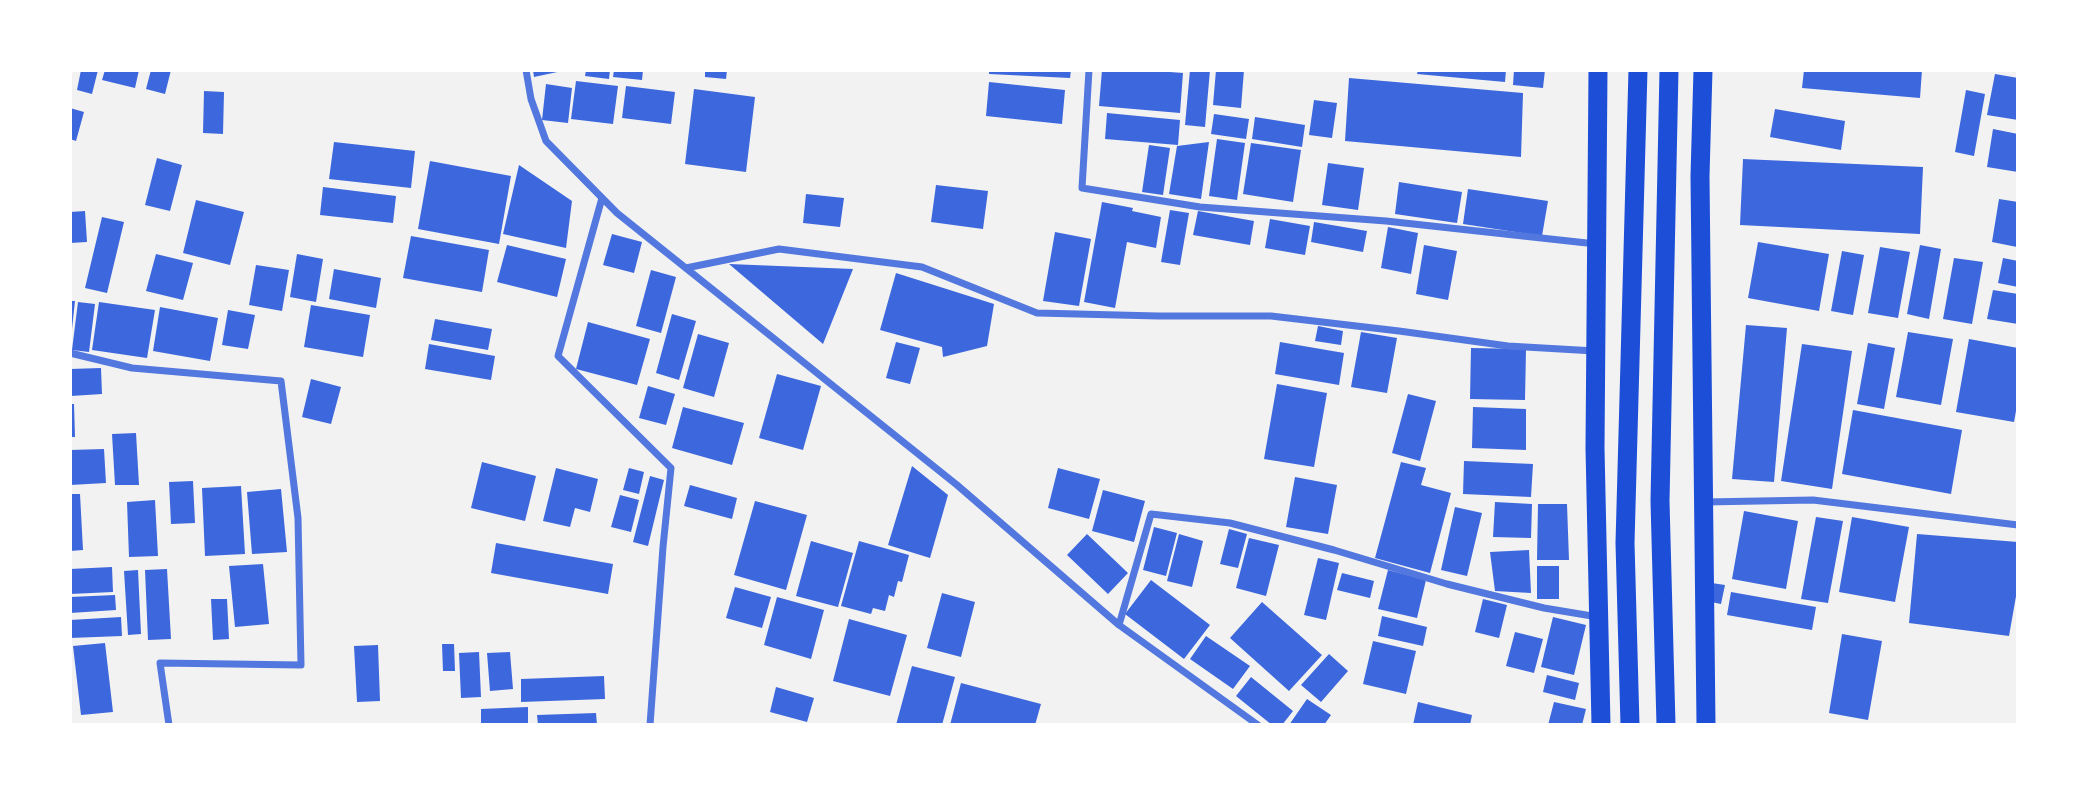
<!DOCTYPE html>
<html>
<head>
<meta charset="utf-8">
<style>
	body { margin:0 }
	#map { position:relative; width:2088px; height:795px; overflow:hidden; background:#f2f2f2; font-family:"Golos Text",sans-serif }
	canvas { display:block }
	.frame { position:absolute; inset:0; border:72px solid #fff; pointer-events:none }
</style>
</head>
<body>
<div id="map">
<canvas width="2088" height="795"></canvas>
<div class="frame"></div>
</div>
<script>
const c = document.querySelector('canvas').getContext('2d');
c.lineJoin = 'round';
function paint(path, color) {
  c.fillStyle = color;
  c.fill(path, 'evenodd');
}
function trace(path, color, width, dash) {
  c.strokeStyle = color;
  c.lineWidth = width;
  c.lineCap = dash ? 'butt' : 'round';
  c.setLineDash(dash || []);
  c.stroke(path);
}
paint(new Path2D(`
	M81,70H98L92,94L77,90Z
	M105,70H139L135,88L102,80Z
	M151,70H171L165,94L146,89Z
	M533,70H562V71L534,77Z
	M586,70H610L609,79L585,76Z
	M614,70H643L642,80L613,77Z
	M705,70H727L726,79L705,77Z
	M989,70H1071L1070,78L989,74Z
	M1102,70H1144L1183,73L1180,113L1099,106Z
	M1190,70H1210L1205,127L1185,125Z
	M1216,70H1244L1241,108L1213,105Z
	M1418,70H1506L1505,82L1417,74Z
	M1514,70H1545L1543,88L1513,85Z
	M1804,70H1922L1920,98L1802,88Z
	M1995,74L2018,78V120L1987,115Z
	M1349,78L1523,93L1521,157L1345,141Z
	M576,81L618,86L613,124L571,119Z
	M989,82L1065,90L1062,124L986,116Z
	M546,84L572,88L568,123L542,120Z
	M626,86L675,92L671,124L622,118Z
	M694,89L755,97L746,172L685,164Z
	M1966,90L1985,94L1974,156L1955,152Z
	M204,91L224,92L223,134L203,133Z
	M1314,100L1337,103L1332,138L1309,135Z
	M70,108L84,112L76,141L70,139Z
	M1775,109L1845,121L1841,150L1770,137Z
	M1107,113L1180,120L1178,145L1105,139Z
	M1214,114L1249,119L1246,139L1211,134Z
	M1255,117L1305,125L1302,147L1252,139Z
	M1993,129L2018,134V172L1987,167Z
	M1217,139L1245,143L1237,200L1209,196Z
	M334,142L415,151L411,188L329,179Z
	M1209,142L1201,199L1169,194L1177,146Z
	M1251,143L1301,150L1293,202L1243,194Z
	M1149,145L1170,148L1163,195L1142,192Z
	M157,158L182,165L170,211L145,205Z
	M1743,159L1923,167L1920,234L1740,225Z
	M430,161L511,176L499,244L418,229Z
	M1328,163L1364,168L1358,210L1322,205Z
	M519,165L572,201L566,248L503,234Z
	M1399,182L1462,192L1457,223L1395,214Z
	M936,185L988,191L983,229L931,222Z
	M323,187L396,196L393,223L320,215Z
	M1468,189L1548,201L1542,236L1463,224Z
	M806,194L844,198L840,227L803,223Z
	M1999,199L2018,202L2017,247L1992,242Z
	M196,200L244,212L230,265L183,253Z
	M1102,202L1133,208L1132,211L1161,217L1156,248L1127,242L1115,308L1084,302Z
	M1170,210L1189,213L1180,265L1161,262Z
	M85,211L87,242L70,243V212Z
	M1198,211L1254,221L1250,245L1193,235Z
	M102,217L124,222L107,293L85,288Z
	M1270,219L1310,226L1305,255L1265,248Z
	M1314,222L1367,231L1363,252L1311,242Z
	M1388,227L1418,233L1411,274L1381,268Z
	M1055,232L1091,239L1079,306L1043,301Z
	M612,234L642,242L634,273L603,265Z
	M411,236L489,250L482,292L403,278Z
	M1758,242L1829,254L1819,311L1748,298Z
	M507,245L566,259L557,297L497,282Z
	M1424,245L1457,251L1448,300L1416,294Z
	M1920,245L1941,249L1929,319L1907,314Z
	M1880,247L1910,252L1898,318L1868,313Z
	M1842,251L1864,255L1853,315L1831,311Z
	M156,254L193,263L183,300L146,291Z
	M297,254L323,259L316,302L290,297Z
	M1954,258L1983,262L1972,324L1943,319Z
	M2003,258L2018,261V287L1998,283Z
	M729,264L853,269L823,344Z
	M256,265L289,270L282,311L249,305Z
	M334,269L381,278L376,308L329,299Z
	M651,270L676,277L661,333L636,326Z
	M896,273L994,304L987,346L943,357L942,347L880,330Z
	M1993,290L2018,294V324L1987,319Z
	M70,301H75L72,329H70Z
	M78,302L95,304L89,352L72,350Z
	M99,302L155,310L147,358L92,350Z
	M311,305L370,315L363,357L304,347Z
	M160,307L218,318L210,361L153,351Z
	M228,310L255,315L248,349L222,345Z
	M672,314L696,321L679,380L656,373Z
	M435,319L492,329L488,350L431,340Z
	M588,322L650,339L637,385L576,369Z
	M1746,325L1787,328L1774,482L1732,479Z
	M1318,326L1343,331L1341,345L1315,341Z
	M1361,332L1397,338L1387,393L1351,387Z
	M1908,332L1953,339L1941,405L1896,397Z
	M698,334L729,343L714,397L683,388Z
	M1969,339L2018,348V400L2014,422L1956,412Z
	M896,342L920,348L910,384L886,378Z
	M1280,342L1344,353L1339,385L1275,374Z
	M1868,343L1895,348L1884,409L1857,404Z
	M429,344L495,356L491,380L425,369Z
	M1802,344L1852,351L1832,489L1781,481Z
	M1471,348L1526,349L1525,400L1470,399Z
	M101,368L102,394L71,396L70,369Z
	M777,374L821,386L803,450L759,438Z
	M311,379L341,387L331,424L302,417Z
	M1277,384L1327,393L1314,467L1264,459Z
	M648,386L675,394L666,425L639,418Z
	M1408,394L1436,401L1420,461L1392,453Z
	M70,404H74L75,437H70Z
	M683,407L744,423L732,465L672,448Z
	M1473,407L1526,409V450L1472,448Z
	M1853,410L1962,430L1951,494L1842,474Z
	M136,433L139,485H115L112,434Z
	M104,449L106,483L70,485V450Z
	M1464,461L1533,464L1531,497L1463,494Z
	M482,462L536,476L525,521L471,508Z
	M1401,462L1426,468L1421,485L1451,493L1430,573L1375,558Z
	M912,466L948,495L930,558L888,545Z
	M556,468L598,479L590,512L575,508L570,527L543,521Z
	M629,468L644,472L639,494L623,490Z
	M1058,468L1100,479L1089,519L1048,508Z
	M650,476L664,480L648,546L633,542Z
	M1295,477L1337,485L1328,534L1286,527Z
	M193,481L195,523L171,524L169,482Z
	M690,485L737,498L732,519L684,506Z
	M241,486L245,554L205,556L202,488Z
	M281,489L287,552L252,554L247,492Z
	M1103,490L1145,501L1134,542L1092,531Z
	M70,494H80L83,550L70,551Z
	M620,495L639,500L631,532L611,527Z
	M155,500L158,556L129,557L127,502Z
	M755,501L807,515L786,590L734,575Z
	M1495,502L1532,504L1531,538L1493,537Z
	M1538,504H1567L1569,560H1537Z
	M1455,507L1482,513L1467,576L1441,570Z
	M1744,511L1798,521L1786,589L1732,579Z
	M1816,517L1843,521L1828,603L1801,599Z
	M1852,517L1909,527L1895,602L1839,592Z
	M1154,527L1177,533L1166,576L1143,570Z
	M1229,529L1247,534L1238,568L1220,564Z
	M1087,534L1128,573L1108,594L1067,555Z
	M1179,534L1203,541L1192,587L1167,581Z
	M1917,534L2018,542V585L2009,636L1909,623Z
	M1249,538L1279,545L1266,596L1236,588Z
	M811,541L853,553L838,607L796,596Z
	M859,541L909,555L902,582L898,581L894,597L889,595L885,611L873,608L871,614L841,606Z
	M496,543L613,564L608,594L491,573Z
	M1529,550L1531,593L1495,591L1490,552Z
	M1318,558L1339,563L1326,620L1304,615Z
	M263,564L269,624L235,627L229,566Z
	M1537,566H1559V599H1537Z
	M112,567L113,592L70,594V569Z
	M167,569L171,639L148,640L145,570Z
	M138,570L141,634L128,635L124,571Z
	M1388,570L1426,580L1417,618L1378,609Z
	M1342,573L1374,581L1370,598L1337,590Z
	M1151,580L1210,625L1184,659L1125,614Z
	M1705,582L1725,585L1721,604L1701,600Z
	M735,587L771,597L762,628L726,618Z
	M1731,592L1816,607L1812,630L1727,615Z
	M942,593L975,602L961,657L927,648Z
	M115,595L116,610L70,613V597Z
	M777,597L824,610L811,659L764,645Z
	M211,599H227L229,639L213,640Z
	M1483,599L1507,605L1499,638L1475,632Z
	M1262,602L1322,655L1289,691L1230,638Z
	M1382,616L1427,627L1423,646L1378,636Z
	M121,617L122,636L70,638V620Z
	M1553,617L1586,625L1574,675L1541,667Z
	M849,619L907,635L890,696L833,681Z
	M1515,632L1543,639L1534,673L1506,666Z
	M1842,634L1882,641L1868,720L1829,713Z
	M1206,636L1250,666L1233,689L1190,659Z
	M1373,641L1416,651L1406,694L1363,684Z
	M105,643L113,712L81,715L73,646Z
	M442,644H454L455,671H443Z
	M378,645L380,701L357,702L354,646Z
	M479,652L481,697L461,698L459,653Z
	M510,652L513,689L490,691L487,653Z
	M1329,654L1348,671L1321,702L1301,685Z
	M912,666L955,677L942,725H896Z
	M1547,675L1579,683L1575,700L1543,692Z
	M604,676L605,699L521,702V679Z
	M1251,677L1293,711L1282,725H1272L1236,696Z
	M961,683L1041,704L1035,725H950Z
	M776,687L814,698L807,722L770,712Z
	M1307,699L1331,715L1324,725H1289Z
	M1418,702L1472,715L1470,725H1413Z
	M1554,702L1586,709L1582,725H1548Z
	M528,707V725H481V709Z
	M596,713L597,725H538L537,715Z`), '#3d67dc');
trace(new Path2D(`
	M526,70L531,99L546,141L617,213L957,485L1119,625L1258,725
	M1089,70L1082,188L1200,207L1386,221L1596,244
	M602,198L558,356L671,468L663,547L650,725
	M686,268L779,249L922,267L1037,313L1158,316H1271L1399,331L1508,346L1595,351
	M70,353L132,368L281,381L298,518L301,665L160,663L169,725
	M1705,502L1813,500L2018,525
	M1119,625L1151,514L1230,523L1334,550L1447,584L1544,608L1598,617`), '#5277de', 7);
trace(new Path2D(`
	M1598,70L1595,448L1601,725
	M1703,70L1700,176L1706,725
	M1630,725L1625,543L1638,70
	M1666,725L1660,501L1669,70`), '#1d4ed8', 19);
</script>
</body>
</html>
